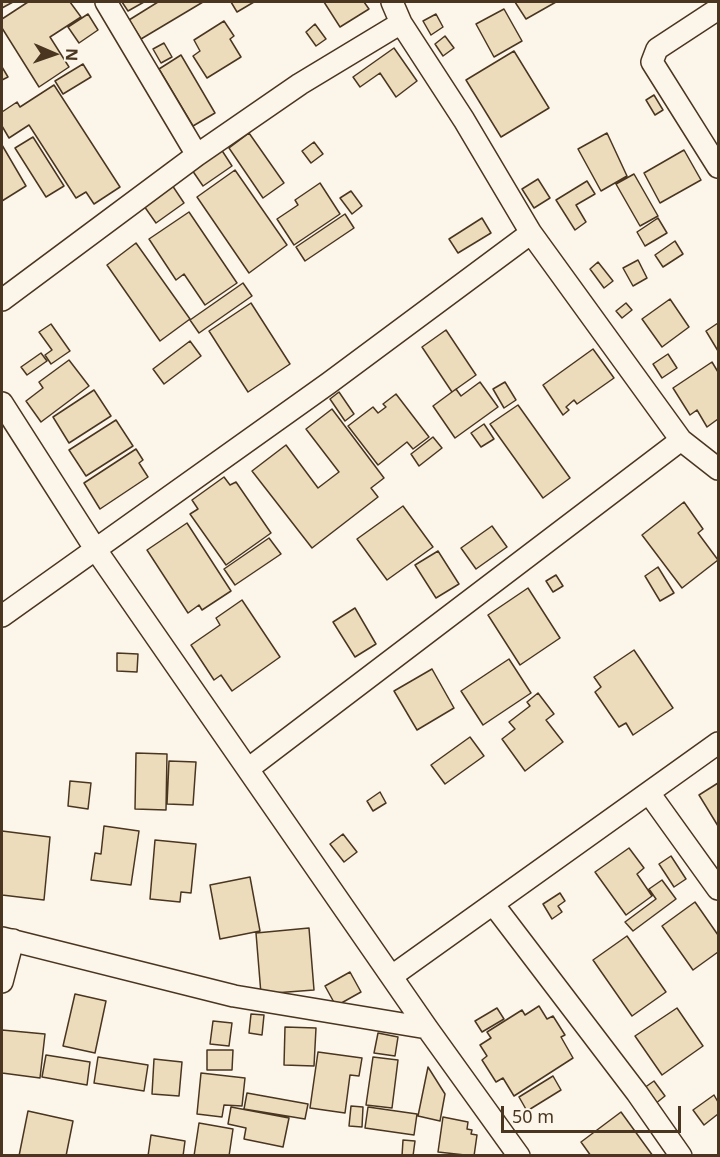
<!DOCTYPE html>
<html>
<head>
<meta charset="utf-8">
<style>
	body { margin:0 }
	#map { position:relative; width:720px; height:1157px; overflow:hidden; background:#fbf6e9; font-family:"Noto Sans",sans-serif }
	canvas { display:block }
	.frame { position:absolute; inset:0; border:3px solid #4a3520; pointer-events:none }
	.north { position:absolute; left:24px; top:24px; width:60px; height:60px; -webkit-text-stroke:4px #fbf6e9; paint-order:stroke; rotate:92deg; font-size:16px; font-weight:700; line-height:24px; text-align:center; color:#4a3520 }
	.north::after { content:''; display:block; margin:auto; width:21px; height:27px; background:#4a3520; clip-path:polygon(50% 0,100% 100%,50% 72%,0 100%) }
	.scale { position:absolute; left:501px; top:1106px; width:180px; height:27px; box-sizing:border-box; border:3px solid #4a3520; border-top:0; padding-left:8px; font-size:18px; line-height:21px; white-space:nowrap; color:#4a3520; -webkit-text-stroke:4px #fbf6e9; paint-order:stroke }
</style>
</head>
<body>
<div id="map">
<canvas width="720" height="1157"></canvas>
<div class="frame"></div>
<div class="north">N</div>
<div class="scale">50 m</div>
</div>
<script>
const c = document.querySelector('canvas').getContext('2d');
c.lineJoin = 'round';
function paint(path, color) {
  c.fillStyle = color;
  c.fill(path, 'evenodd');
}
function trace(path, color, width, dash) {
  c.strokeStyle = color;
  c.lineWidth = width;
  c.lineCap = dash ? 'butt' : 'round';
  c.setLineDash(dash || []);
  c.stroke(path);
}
const building = new Path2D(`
	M2,2H13L2,8Z
	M28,2H70L81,17L50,37L69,67L39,87L2,28V19Z
	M122,2H144L128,11Z
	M158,2H203L141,39L129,20Z
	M231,2H254L237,12Z
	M324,2H364L369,9L340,27Z
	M515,2H556L526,19Z
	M504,9L522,41L494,57L476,24Z
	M88,14L98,30L79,43L68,27Z
	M436,14L443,27L431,35L423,21Z
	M224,21L234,36L230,39L241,57L207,78L193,56L200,51L194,40Z
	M315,24L326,39L316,46L306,32Z
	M445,36L454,48L443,56L435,44Z
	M164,43L172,57L161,63L153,49Z
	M394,48L417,81L396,97L380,73L360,87L353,77Z
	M514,51L549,108L501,137L466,80Z
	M181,55L215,113L193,126L159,69Z
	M83,64L91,77L63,94L55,81Z
	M2,67L8,77L2,80Z
	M54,85L120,187L94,204L86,192L76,198L29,125L9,138L2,126V112L17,102L20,107Z
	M654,95L663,110L655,115L646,100Z
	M249,133L284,183L263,198L229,148Z
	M607,133L627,176L601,191L578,149Z
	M33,137L64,186L46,197L15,148Z
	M314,142L323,154L311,163L302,151Z
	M2,145L26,186L2,201Z
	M221,149L232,166L203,186L192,170Z
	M684,150L701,180L660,203L644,173Z
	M235,170L287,245L249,273L197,197Z
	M634,174L658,216L640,226L616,184Z
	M538,179L550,198L534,208L522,189Z
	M587,181L595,194L576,205L586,222L575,230L556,200Z
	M320,183L340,214L294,245L277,219L298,205L295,200Z
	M172,185L184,203L156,223L144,206Z
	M351,191L362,206L352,214L340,198Z
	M189,212L237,283L205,305L184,274L176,280L149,239Z
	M345,214L354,228L305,261L296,247Z
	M482,218L491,233L458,253L449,239Z
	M658,218L667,233L645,246L637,232Z
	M675,241L683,254L663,267L655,255Z
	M136,243L190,319L160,341L107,265Z
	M638,260L647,278L633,286L623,268Z
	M598,262L613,281L604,288L590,269Z
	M243,283L252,296L199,333L190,320Z
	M670,299L689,327L662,347L642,319Z
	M251,303L290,364L248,392L209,331Z
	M626,303L632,310L622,318L616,311Z
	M718,323V351L706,331Z
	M51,324L70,351L51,364L45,355L52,350L39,332Z
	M446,330L476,375L452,392L422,347Z
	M190,341L201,356L164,384L153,369Z
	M593,349L614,378L577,404L574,400L566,407L569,410L563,415L543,385Z
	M41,353L47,361L27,375L21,367Z
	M668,354L677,368L662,378L653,364Z
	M69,360L89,386L41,422L26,401L43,388L39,382Z
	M712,362L718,372V419L707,427L697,410L690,415L673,388Z
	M480,382L498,407L455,438L433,406L456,389L461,396Z
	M505,382L516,400L504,408L493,389Z
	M94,390L111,416L69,443L53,417Z
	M339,392L354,414L345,421L330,399Z
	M396,394L429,437L413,449L407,442L378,465L348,426L373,407L378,413L386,407L383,404Z
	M518,405L570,478L543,498L490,424Z
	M332,409L384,478L371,488L378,497L312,548L252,471L286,445L318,488L339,472L306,429Z
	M116,420L133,446L86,476L69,450Z
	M484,424L494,439L481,447L471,433Z
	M433,437L442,448L419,466L411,454Z
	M136,449L143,460L139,463L148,477L100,509L84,483Z
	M224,477L230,485L236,482L271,533L226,565L190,514L198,509L192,500Z
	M684,502L703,529L698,533L718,560L682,588L642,535Z
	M403,506L433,547L387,580L357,539Z
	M187,523L231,591L202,610L199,605L188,613L147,550Z
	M492,526L507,547L476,569L461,548Z
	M269,538L281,554L235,585L224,569Z
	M438,551L459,584L436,598L415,565Z
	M658,567L674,593L660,601L645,576Z
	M556,575L563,586L553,592L546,581Z
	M528,588L560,638L520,665L488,615Z
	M242,600L280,657L232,691L221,675L214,680L191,645L220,625L216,618Z
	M355,608L376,644L355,657L333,622Z
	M634,650L673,708L633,735L626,723L619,727L595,692L601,687L594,677Z
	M117,653L138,654L137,672L117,671Z
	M509,659L531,693L483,725L461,691Z
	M432,669L454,708L417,730L394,691Z
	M538,693L554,714L546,720L563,742L525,771L502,739L515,729L509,722L530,706L527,702Z
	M470,737L484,756L445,784L431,765Z
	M136,753L167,754L166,810L135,809Z
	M169,761L196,762L193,805L167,804Z
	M70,781L91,783L88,809L68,806Z
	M718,783V826L699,795Z
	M380,792L386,803L373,811L367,801Z
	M104,826L139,831L131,885L91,880L95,853L101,854Z
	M2,831L50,837L44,900L2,895Z
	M343,834L357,852L344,862L330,844Z
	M155,840L196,844L191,893L181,892L180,902L150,899Z
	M629,848L644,868L637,874L652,896L626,915L595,872Z
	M671,856L686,879L674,887L659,864Z
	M250,877L260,931L220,939L210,885Z
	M662,880L676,899L633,931L625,922L656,899L649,889Z
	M560,893L565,901L558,906L562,912L552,919L543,904Z
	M695,902L718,935V952L693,970L662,926Z
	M309,928L314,990L261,994L256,933Z
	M627,936L666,992L632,1016L593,960Z
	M350,972L361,992L336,1006L325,986Z
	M75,994L106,1001L95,1053L63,1046Z
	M539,1006L547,1019L553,1016L565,1035L561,1037L573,1058L514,1096L503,1078L496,1082L482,1060L487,1056L480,1045L491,1038L487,1032L522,1010L525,1015Z
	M497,1008L504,1019L482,1032L475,1021Z
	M677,1008L703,1046L662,1075L635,1036Z
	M251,1014L264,1015L262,1035L249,1033Z
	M213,1021L232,1023L229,1046L210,1044Z
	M285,1027L316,1028L314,1066L284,1065Z
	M2,1030L45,1034L40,1078L2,1073Z
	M378,1033L398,1037L395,1056L374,1053Z
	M207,1050H233L232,1070H207Z
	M318,1052L362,1058L359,1076L350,1075L345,1113L310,1108Z
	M46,1055L90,1062L87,1085L42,1077Z
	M98,1057L148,1065L144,1091L94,1083Z
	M373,1057L398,1060L392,1108L366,1105Z
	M154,1059L182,1062L179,1096L152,1094Z
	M428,1067L445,1094L440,1121L418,1116Z
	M201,1073L245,1078L242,1106L224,1105L222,1117L197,1114Z
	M553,1076L561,1090L527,1111L519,1097Z
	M654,1081L665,1096L655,1104L644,1088Z
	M247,1093L308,1104L305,1119L244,1109Z
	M714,1095L718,1102V1114L704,1125L693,1110Z
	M351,1106L363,1107L362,1127L349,1126Z
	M231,1107L289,1118L283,1147L244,1139L246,1128L228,1124Z
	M368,1107L417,1114L414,1135L365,1128Z
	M28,1111L73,1121L66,1156H19Z
	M621,1112L653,1156H591L581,1142Z
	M443,1117L468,1122L467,1129L472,1130L471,1134L477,1135L474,1156L438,1152Z
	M199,1123L233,1129L229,1156H194Z
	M151,1135L185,1141L183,1156H148Z
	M403,1140L415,1141L413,1156H402Z`);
paint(building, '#ecdcbc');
trace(building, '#4a3520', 1.5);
const street = new Path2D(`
	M106,2L197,155
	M392,2L401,23L464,120L531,233L681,440L718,469
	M718,9L657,49L652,62L718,167
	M2,300L197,155L300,84L401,23
	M2,403L96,550L427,1028L519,1156
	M2,616L329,383L531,233
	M248,769L681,440
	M649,793L718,889
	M493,904L637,1093L681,1156
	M2,938L234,996L427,1028
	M392,976L718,743
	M2,982L13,940`);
trace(street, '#4a3520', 24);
trace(street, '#fbf6e9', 21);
</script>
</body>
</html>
